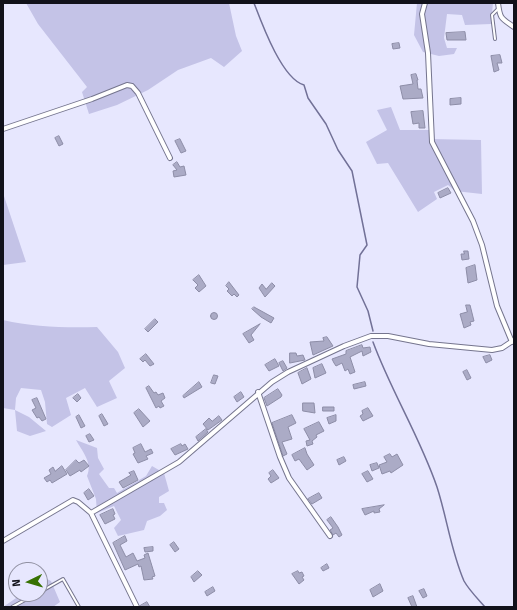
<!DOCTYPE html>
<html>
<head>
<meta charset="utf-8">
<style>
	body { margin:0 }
	#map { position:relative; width:517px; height:610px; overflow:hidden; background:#e7e7fe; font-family:"Fira Sans",sans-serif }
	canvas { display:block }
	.frame { position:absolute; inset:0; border:4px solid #11111a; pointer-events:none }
	.north { position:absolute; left:8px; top:562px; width:40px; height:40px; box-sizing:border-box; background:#e7e7fe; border:1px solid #9191a3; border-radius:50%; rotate:265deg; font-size:11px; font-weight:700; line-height:16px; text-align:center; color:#11111a }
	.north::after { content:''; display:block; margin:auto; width:14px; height:18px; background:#377102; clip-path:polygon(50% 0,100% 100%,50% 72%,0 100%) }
</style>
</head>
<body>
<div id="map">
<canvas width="517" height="610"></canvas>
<div class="frame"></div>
<div class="north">N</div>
</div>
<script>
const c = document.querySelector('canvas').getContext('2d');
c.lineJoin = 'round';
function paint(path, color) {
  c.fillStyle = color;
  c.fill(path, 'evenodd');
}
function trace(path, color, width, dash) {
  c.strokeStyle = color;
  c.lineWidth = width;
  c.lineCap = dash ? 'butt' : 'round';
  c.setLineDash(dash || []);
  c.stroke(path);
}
paint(new Path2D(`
	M26,3H229L236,36L242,51L224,67L211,58L178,70L148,90L117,105L89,114L82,92L87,87L38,24Z
	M417,3H493L491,24L465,25L462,15L447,14L444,38L447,48H457L454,54L439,56L423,52L414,35Z
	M391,107L400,130H429V139L481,140L482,194L455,191L448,185L434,192L437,199L418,212L388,163L377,164L366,142L387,130L377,110Z
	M3,193L26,262L3,265Z
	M3,320C33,327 66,328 97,327L118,352L125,368L109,381L117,398L97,407L85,388L66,398L71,415L52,427L47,424L45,402L41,390L21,388L16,398L15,410L29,417L46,431L30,436L17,431L15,410L3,408Z
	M76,440L97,448L98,458L104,469L99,474L109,488H114L117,493L146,476L152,466L164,473L169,491L159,497V503H164L167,510L160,516L147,521L144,530L118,536L114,528L121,520L114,506L97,513L96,499L87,476C93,463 82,451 76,440Z
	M45,578L51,581L60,602L53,607H3L22,594H40V581Z`), '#c4c3e7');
trace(new Path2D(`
	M254,3C262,24 282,79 304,85L308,98L326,124L338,150L352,171L367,245L360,255L357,287L368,311L373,331
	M373,342C391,391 420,437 437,487C447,518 451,551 464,581C469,590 478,599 485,607`), '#727197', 1.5);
const building = new Path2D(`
	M465,32L466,40H447L446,33Z
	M399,43L400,48L393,49L392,44Z
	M500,55L502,63H497L499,70L494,72L491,56Z
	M416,74L418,80H417L418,89H421L423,98L403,99L400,86L413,84L411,75Z
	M461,98V104L450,105V99Z
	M423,111L425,128H419V123L413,124L411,112Z
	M59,136L63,144L59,146L55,138Z
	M180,139L186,151L181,153L175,141Z
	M177,162L180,167L184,166L186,175L174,177L173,171L177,170L173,165Z
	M448,188L451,193L440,198L438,193Z
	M464,251H468L469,259L462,260L461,254H464Z
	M475,265L477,280L468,283L466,268Z
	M199,275L206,286L199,292L195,288L198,285L193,280Z
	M229,282L239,295L237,297L234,294L232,296L227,291L229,289L226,286Z
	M272,283L275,286L265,297L259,288L262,284L266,289Z
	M466,305H470L474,321L470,322L471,325L464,328L460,314L467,312Z
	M254,307L274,318L271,323L261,317L252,309Z
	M210.5 316a3.5 3.5 0 1 1 7 0a3.5 3.5 0 1 1-7 0Z
	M155,319L158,322L148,332L145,329Z
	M260,324L251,335L254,340L249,343L243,334Z
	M327,337L333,346L313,355L310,342L324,341L323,338Z
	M362,345L363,348L370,347L371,352L363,356L362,351L350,357L355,372L350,374L348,369L345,371L342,363L336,366L334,363L332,359L346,354V351Z
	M290,353H296L297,356L303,355L305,360L290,363Z
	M146,354L154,364L150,366L145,360L143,362L140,359Z
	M490,355L492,360L486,363L483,357Z
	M275,359L279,366L269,371L265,365Z
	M283,361L287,368L283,371L279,363Z
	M322,364L326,373L315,378L313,368Z
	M307,368L311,379L302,384L298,373Z
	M467,370L471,378L467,380L463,372Z
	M214,375L218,376L215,384L211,383Z
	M199,382L202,387L184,398L183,396Z
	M365,382L366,386L354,389L353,385Z
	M149,386L154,393L156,392L158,395L163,393L165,398L161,401L164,406L160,408L159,406L156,408L146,388Z
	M278,389L282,395L281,397L267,406L264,398Z
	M241,392L244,397L237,402L234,397Z
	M78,394L81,398L77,402L73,398Z
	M37,398L46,419L42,421L39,417L37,418L32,410L36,408L32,400Z
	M303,403H314L315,413L303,411Z
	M323,407H334V411H323Z
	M368,408L373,416L363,421L360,416L363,414L362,411Z
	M139,409L150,421L143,427L134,413Z
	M102,414L108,424L104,426L99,416Z
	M79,415L85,426L81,428L76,417Z
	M292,415L296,423L288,427L292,439L282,442L287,454L283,456L272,423Z
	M336,415V421L329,424L327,418Z
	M219,416L222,420L208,430L203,424L209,418L212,421Z
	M319,422L324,431L316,435L317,437L312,441L313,444L307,446L306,441L310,440L304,429Z
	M206,429L208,432L198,441L196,437Z
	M90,434L94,440L89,442L86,436Z
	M141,444L145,452L151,449L153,453L146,456L148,459L138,463L133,454L135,453L133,448Z
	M181,444L182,446L185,444L188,449L175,455L171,449Z
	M305,448L307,454L314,465L307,470L299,459L295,461L292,455Z
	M390,454L392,457L397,454L403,465L391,473L390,471L382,474L379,465L387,462L384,457Z
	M344,457L346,461L339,465L337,460Z
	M76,460L79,463L84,460L89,466L81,472L80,470L70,476L66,470Z
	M377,463L379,468L372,471L370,465Z
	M62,466L67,474L52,483L50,480L47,482L44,478L51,474L49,470L53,467L55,471Z
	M273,470L279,478L271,483L268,479L271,476L269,473Z
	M134,471L138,480L123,488L119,482L131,475L129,473Z
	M368,471L373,479L367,482L362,474Z
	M89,489L94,496L88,500L84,493Z
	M319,493L322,498L312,504L308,499Z
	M384,505L379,509L380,512L374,513V511L365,515L362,509Z
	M113,509L115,514L113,515L115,519L105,524L100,515Z
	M331,517L338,527L342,535L339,537L336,533L333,535L330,530L333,528L327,520Z
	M125,536L127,541L120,545L126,557L133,553L137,561L145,558L144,555L148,553L155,576L152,577L153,579L144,580L141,566L139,567L138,564L125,570L113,543Z
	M174,542L179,549L175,552L170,545Z
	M153,547V551L145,552L144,548Z
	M327,564L329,568L323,571L321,568Z
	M198,571L202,575L194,582L191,577Z
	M298,571L299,573L302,572L304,576L302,577L304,580L299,584L292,574Z
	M380,584L383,591L373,597L370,590Z
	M213,587L215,591L207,596L205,592Z
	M424,589L427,596L423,598L419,591Z
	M413,596L417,607H412L408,598Z
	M147,602L150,607H140V606Z`);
paint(building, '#ababc6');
trace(building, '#8d8da7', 1);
const service = new Path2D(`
	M495,39L492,15L498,9
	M40,592L63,579L79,607
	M12,607L36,594`);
const minor = new Path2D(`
	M425,3L422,14L428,53L432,142L473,221L482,245L497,306L512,342
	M498,3C500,19 501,18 514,27
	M3,129L92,99L127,85L132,86L138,93L170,158
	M258,392L280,457L289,478L330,536
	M3,541L73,500L78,502L91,513
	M137,607L91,513L179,462L272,382L288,372L344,346L371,336H388L429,344L492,350L502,348L514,340`);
trace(service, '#75758e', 4);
trace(minor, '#75758e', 6);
trace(service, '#fff', 2);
trace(minor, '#fff', 4);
</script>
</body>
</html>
